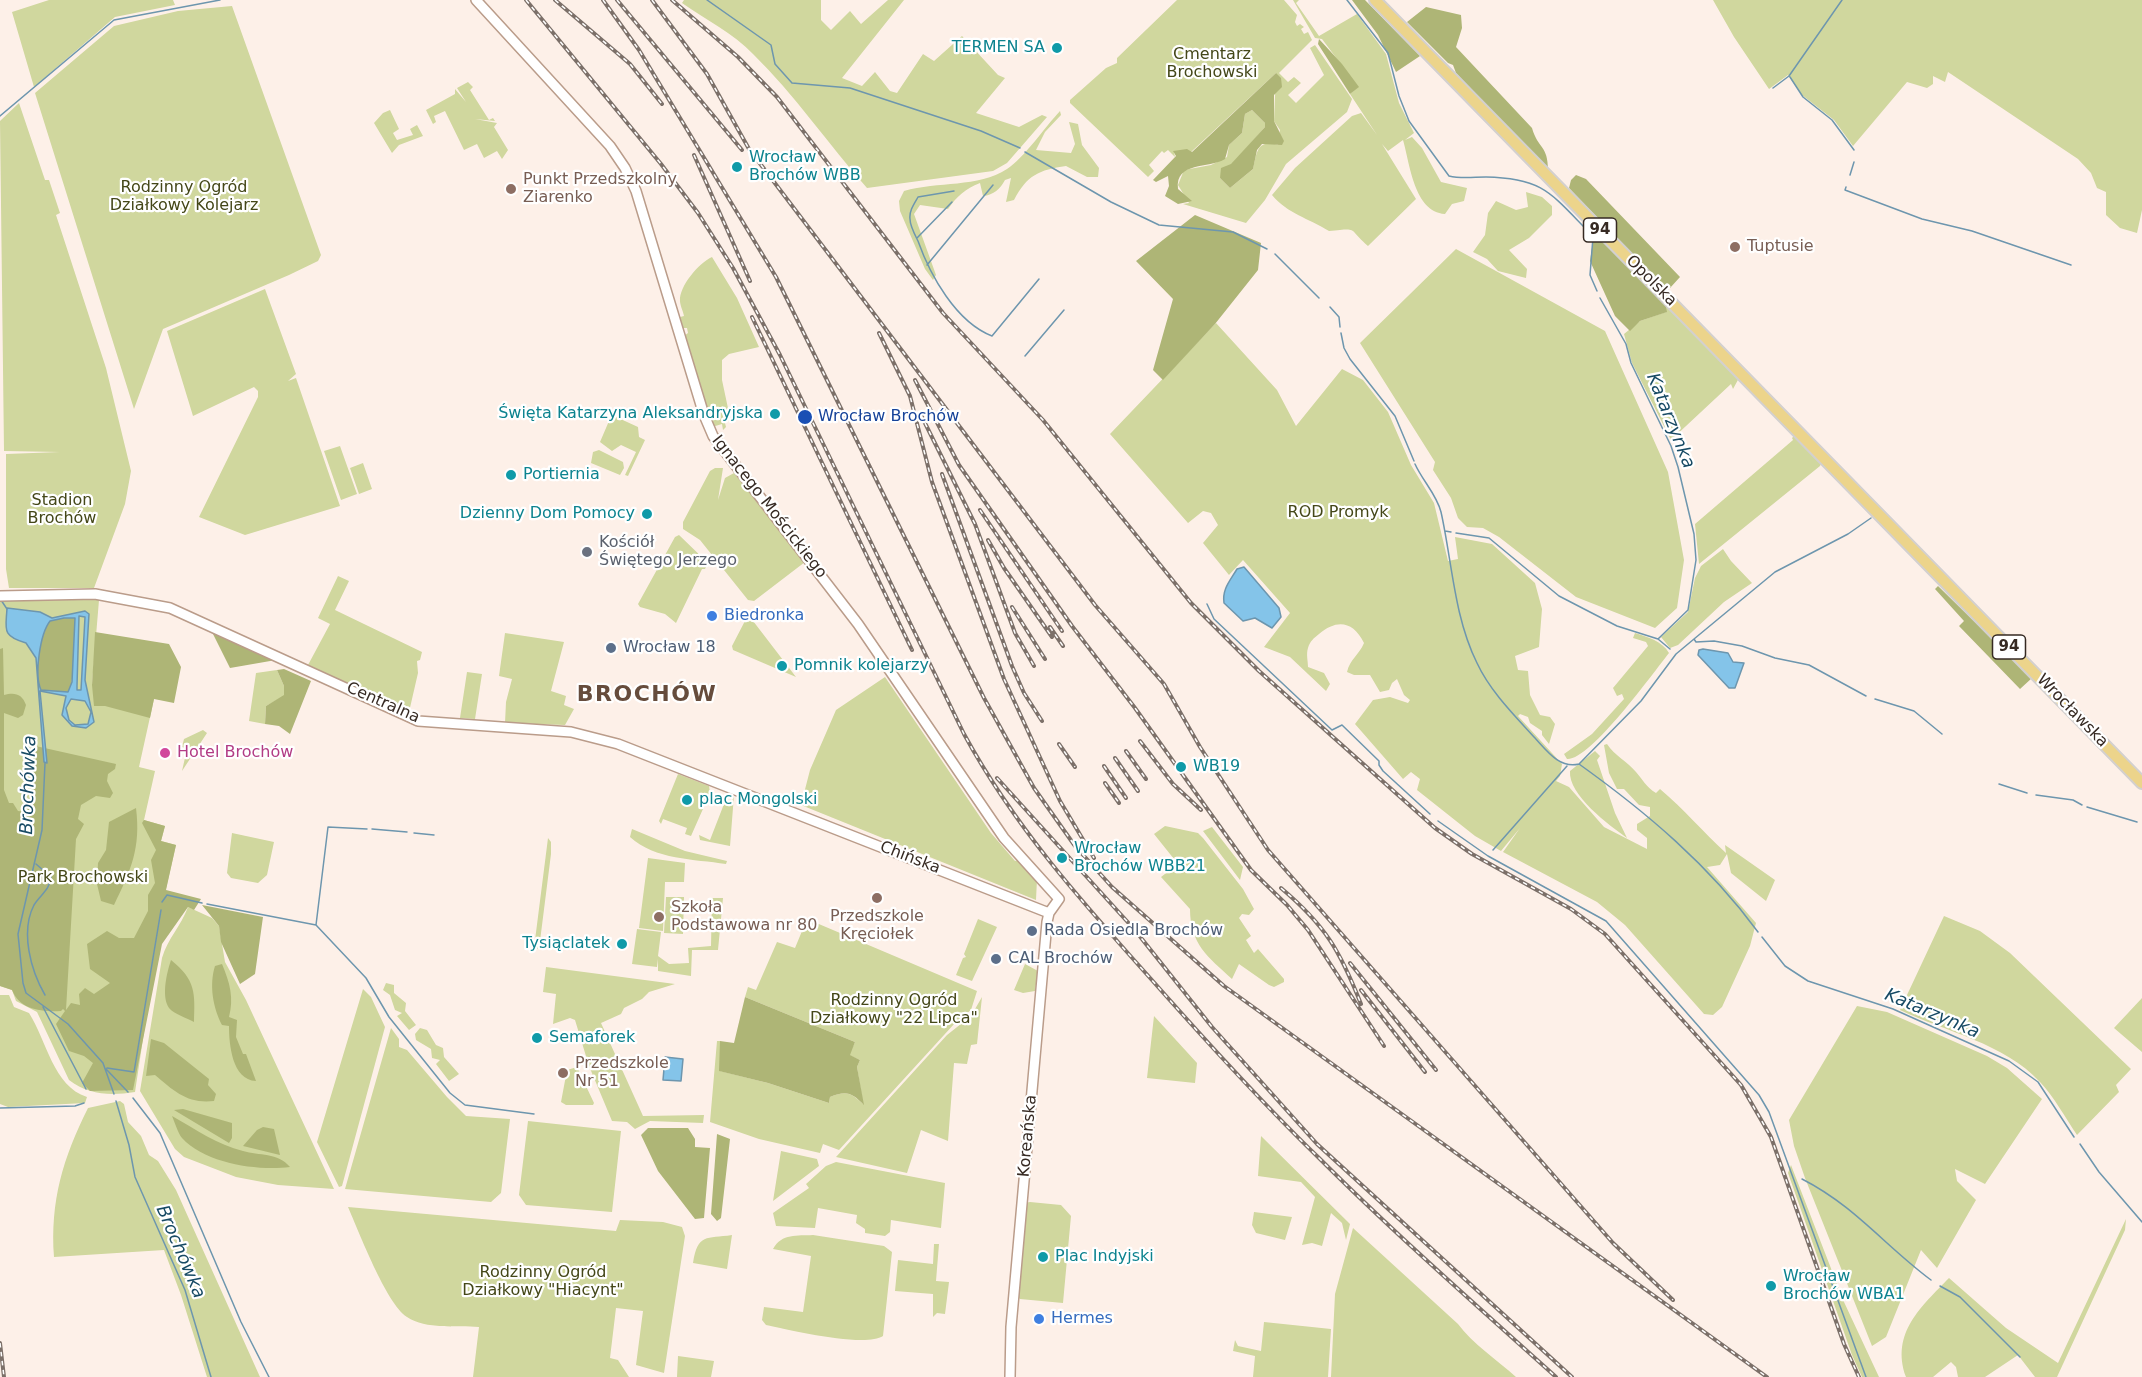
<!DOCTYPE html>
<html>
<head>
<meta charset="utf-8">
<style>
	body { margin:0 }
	canvas { display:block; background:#fdf0e8 }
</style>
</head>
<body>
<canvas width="2142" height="1377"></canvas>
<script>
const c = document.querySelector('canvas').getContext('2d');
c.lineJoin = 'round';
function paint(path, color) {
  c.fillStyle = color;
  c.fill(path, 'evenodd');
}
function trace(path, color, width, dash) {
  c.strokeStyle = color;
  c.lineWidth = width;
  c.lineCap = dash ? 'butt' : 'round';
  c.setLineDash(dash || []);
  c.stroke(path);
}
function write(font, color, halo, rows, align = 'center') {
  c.font = font + ' "DejaVu Sans",sans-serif';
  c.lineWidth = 4.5;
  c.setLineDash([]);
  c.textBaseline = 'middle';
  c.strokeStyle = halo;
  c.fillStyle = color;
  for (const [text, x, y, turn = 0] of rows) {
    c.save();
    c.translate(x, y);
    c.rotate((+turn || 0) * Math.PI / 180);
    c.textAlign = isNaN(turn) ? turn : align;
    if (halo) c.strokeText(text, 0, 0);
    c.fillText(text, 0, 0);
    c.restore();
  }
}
paint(new Path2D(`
	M49,0H173L175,5L115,17L34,87L12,12Z
	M684,0H821V20L831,30L850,11L861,24L888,0H904L842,78L862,86L875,72L890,91L897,93L923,54L934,61L962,36L998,75L1005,78L976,113L1019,127L1042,115L1047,117L1007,163L993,171L867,188C828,144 795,95 753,54C734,34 705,19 682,3Z
	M1177,0H1284L1297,15L1295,22L1297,26L1300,24L1304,27L1301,29L1304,34L1308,32L1312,40L1279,73L1288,82L1294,77L1301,83L1288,95L1296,103L1324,75L1310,48L1315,45L1352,99L1347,112L1286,164L1265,200L1246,223L1183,204L1189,203L1178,185L1184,170L1211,165L1227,157L1229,145L1242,133L1245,114L1252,110L1265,123V127L1220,178L1230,188L1253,169C1257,152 1257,139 1278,145L1280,130L1274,121L1276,73L1191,152H1174L1175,157L1168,150L1164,153L1162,151L1149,165L1154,171L1148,177L1070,103V100L1106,68L1117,63V58Z
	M1293,0H1299L1296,3L1319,36L1357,14L1386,54L1399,103L1414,133L1405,140L1412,137L1422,148L1441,182L1467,188L1464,201L1452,204L1445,214C1414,212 1410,164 1403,140L1388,151L1382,144L1416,199L1368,246C1347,228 1360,228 1329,231C1308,218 1288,214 1272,195L1295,168L1352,116L1361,113L1377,135L1350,94L1358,87L1322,39L1315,38Z
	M1713,0H2142V210L2137,233L2120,228L2106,215V192L2097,188L2091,173L2078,159L1948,72L1945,82L1933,76V84L1927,88L1907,82L1853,146L1834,120L1802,95L1788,75L1769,89L1734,37Z
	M232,6L321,255L318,261L289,275L163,329L134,409L35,93L114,26L178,11Z
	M468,82L473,87L470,90L489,120L493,118L495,121L475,119L497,123L494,127L508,150L502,159L497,151L484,158L477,144L464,150L445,111L434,116L436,122L433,124L426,110L455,94V89L466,102L457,88Z
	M19,103L45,180H49L60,213L56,215L106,368L131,471L125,504L94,588H9L6,569V454L60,452L4,451L0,121Z
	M390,110L399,129L393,133L397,140L413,135L410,129L417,125L423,136L399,145L392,153L374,123L383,113Z
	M1060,111L1061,115L1045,132L1036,150L1071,153L1075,144L1069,122L1078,124L1082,145L1099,168L1098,177H1087L1066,166C1039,170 1027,175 1014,200L1006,202L1011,178L1005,180C1000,189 994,195 983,196L980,183C965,189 957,196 948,209L920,205L914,214L936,275L933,280L925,269L900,211L899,201L904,191C938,181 978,188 1007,169C1024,158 1045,127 1060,111Z
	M1526,192L1542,197L1552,206V215L1529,238L1509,250L1527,269L1526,278L1498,271L1487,259L1473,252L1485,235L1488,213L1496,201L1516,210L1528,207Z
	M1456,249L1605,331L1668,472L1684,560L1677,608L1655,628L1576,597L1499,537L1483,528L1467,527L1458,518L1451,498L1433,470L1435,462L1360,343Z
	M712,257L737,298L759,347L729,354L722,360V380L729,413L723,415L726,427L723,430L722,424L712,427L684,336L688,333L687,328H683L680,317L684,316C683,311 680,305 680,301C679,286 699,263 712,257Z
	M265,289L296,374L288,381L296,378L340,506L245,535L199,517L258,397V391L254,387L193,416L167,331Z
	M1665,302L1739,378L1733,389L1731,384L1671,440L1632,363L1624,334L1640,321L1666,312Z
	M1216,323L1277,390L1296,426L1342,369L1363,380L1388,412L1411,465L1434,503L1448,561L1458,559L1455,537L1492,544L1535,583L1542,609L1539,647L1515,656L1518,670L1528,671L1530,695L1540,715L1550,717L1555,724L1549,744L1542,735V731L1530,723L1528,717L1520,714L1518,716L1562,764L1560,776L1556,781L1569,787L1604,827L1647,849V838L1637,830V824L1650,816V807L1639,805L1624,789H1617L1609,773L1604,745L1607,744C1615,756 1627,761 1636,772C1643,780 1646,787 1656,793L1660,789C1684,809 1703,832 1726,853L1725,845L1775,880L1766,901L1731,873L1727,854L1720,865L1707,867L1756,923L1750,946L1722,1007L1713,1015L1704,1014L1625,925L1597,902L1503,852L1520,828L1501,851L1475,836L1417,790L1420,779L1411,772L1403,779L1355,724L1373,700L1390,697L1408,703L1410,700L1404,695L1397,679L1392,683L1389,690L1380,692L1370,675H1354L1347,672C1350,659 1359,655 1364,643C1353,621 1337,619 1319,634C1314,638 1310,641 1308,648C1306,654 1308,661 1308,667L1324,673L1330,684L1326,691L1290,657L1264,647L1290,613L1243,560L1229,575L1203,543L1218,525L1211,513L1203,511L1188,523L1110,434Z
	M614,416L638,427L639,437L645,440L628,476L625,475L636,452L621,445L612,451L600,442L609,421Z
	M1794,436L1822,462L1820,466L1699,564L1695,524L1793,440L1792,438Z
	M340,446L357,494L341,500L324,451Z
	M599,450L623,462L624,468L620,475L591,463L593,452Z
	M363,463L372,489L359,494L350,468Z
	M715,468H723L718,500L725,478L734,473L805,562L754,601L748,600L700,540L683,529V522L710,471Z
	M679,535L708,563L705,569H702L676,623L665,614L640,607L638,604L675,537Z
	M1723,549L1731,561L1752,583L1724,602L1678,645L1670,648L1661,637L1688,612L1695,578L1701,566Z
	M338,576L349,581L335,610L422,652L420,660L417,661L418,673L409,712L308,665L330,624L318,618Z
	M0,599L99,600L92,684L154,699L139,767L155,771L144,820L165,826L161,841L176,845L165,893L135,1092C111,1096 88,1095 69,1080L37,1012L16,1001L12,990L0,986Z
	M747,617H750L796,677L733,650L732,646Z
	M505,633L564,642L551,691L566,696L564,705L574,709L565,725L505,723L506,702L512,679L499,676Z
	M1635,633C1648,637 1662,641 1669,653C1653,673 1590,761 1567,759L1564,754L1592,734L1624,699L1622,694L1617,696L1613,688L1648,646L1646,642L1633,638Z
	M277,670L284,686V696L266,706L265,724L249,721L256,673Z
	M467,672L482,674L475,719L460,718Z
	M885,677L991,833L1015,861L1019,860L1037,879L1036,900L801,805L810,770L836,710Z
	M203,730L207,733L182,771L187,749L182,747L184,739Z
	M1595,751L1600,756L1597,760L1615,813L1627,838C1609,825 1568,795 1570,771Z
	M678,774L709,786L710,793L691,836L685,834L687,828L663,819L661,824L659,821Z
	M734,795L730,846L700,840L699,835L710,840L724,804L731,806Z
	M1165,826L1198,833L1203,838L1243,889L1254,909L1249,915L1242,914L1239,918L1251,936L1246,940L1254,953L1258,949L1284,979V982L1274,987L1269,985L1239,964L1232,979C1208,957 1190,944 1190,909L1161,877L1178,864L1154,834Z
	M1212,827L1243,867L1240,880L1203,831Z
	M632,829L685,851L727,861L726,864C694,859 655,860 630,837Z
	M232,833L274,842L267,875L258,883L231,878L227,873Z
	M548,838L551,842V854L539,949L534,948Z
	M648,858L685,863L684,882H665L663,931L639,928Z
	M666,897H684L683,934L664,933Z
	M712,898H723L718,950H692L691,976L658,971V959L657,967L632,964L637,929L661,932L658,956L669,964L689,963L688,948L711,946Z
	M188,907L212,918L219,926L225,962L246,1000L334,1189L278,1185L236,1177L184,1157L175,1149L140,1091L162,958C168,938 181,926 188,907Z
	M1944,916L1980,931L2010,953L2131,1069L2116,1085L2119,1092L2077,1135C2065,1117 2054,1097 2040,1082C2004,1043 1946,1032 1900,1010Z
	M807,919L977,991L971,1010L955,1023L839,1150L823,1144L820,1153L759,1139L710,1122L717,1041H720V1071L768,1083L829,1103L830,1097C847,1090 851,1093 863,1104L857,1067L860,1060L849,1055L855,1042L745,997L748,987L756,990L777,942L795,948Z
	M978,919L997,927L972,981L956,975L963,958L966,957L964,954Z
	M1025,964L1038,971L1035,991L1023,993L1014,990Z
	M546,967L675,984L649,992L642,999L624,1008L621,1014L601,1023L643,1116L704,1115L703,1123L650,1121L635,1129L627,1122L612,1121L589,1066L575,1020L570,1018L553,1024L556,994L543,992Z
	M386,983L394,985V993L406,1003L405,1011L416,1025L409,1030L397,1016L402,1013L395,1010L390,995L383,990Z
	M363,989L371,997L385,1027L342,1186L339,1187L317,1142Z
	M0,995H9L14,1007L29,1013C47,1041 53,1086 87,1097L85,1103L8,1107L0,1104Z
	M982,997L977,1044L971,1045L967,1064L954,1063L948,1141L921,1130L907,1173L836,1157L947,1035L971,1016Z
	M2142,998V1052L2114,1028Z
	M1857,1006L1887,1012L1987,1056L2007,1068L2042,1099L1985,1184L1955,1169L1957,1181L1976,1200L1937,1268L1921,1250L1886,1337L1872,1346L1805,1178L1794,1146L1789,1120Z
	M1154,1016L1197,1063L1195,1083L1147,1078Z
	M391,1028L399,1039V1047L407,1050L447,1097L466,1116L510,1119L501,1193L491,1202L345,1189Z
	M420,1028L427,1030L436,1045L443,1048L444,1057L459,1074L449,1081L436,1064L440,1060L432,1058L431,1049L416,1040L415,1034Z
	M577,1067L594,1103L593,1105H566L561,1102L567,1070Z
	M120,1101L124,1104L128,1122L141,1136L149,1155L158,1161L176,1190L260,1377H207L181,1295L164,1250L54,1257C50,1201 63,1158 88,1108Z
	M528,1121L621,1131L612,1212L526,1205L519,1195Z
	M1261,1136L1350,1224L1346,1240L1342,1223L1331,1213L1322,1246L1312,1243L1302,1245L1315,1197L1301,1182L1258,1176Z
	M781,1151L817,1159L819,1166L773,1201Z
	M836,1162L945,1183L941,1228L891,1220L890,1232L885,1236L865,1233V1229L856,1223L857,1215L818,1208L815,1228L776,1226L773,1213L809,1188L806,1184L826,1166Z
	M1791,1165L1844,1302L1879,1377H1862L1852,1355L1788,1173Z
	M1030,1202L1061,1205L1071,1216L1063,1303L1020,1299L1017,1296L1025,1203Z
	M348,1207L616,1231L620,1220L663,1222L682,1227L685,1236L664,1373L636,1365L643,1311L616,1308L610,1358L618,1360L629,1377H473L479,1327C457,1325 426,1330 407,1317C386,1303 359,1232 348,1207Z
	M1254,1212L1292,1217L1285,1240L1256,1233L1252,1225Z
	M2126,1219L2125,1230L2057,1377H2035L2018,1355L1985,1377H1958L1956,1367L1951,1362L1933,1377H1906C1890,1333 1922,1306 1949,1278L2006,1328L2058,1363Z
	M1353,1228L1458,1324C1472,1343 1497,1360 1516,1377H1331L1335,1294Z
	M732,1235L727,1269L693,1263C698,1233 706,1239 732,1235Z
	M813,1235L884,1246L892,1252L883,1336C865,1348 790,1330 766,1325L762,1320L764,1307L803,1312L811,1256L773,1249C782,1233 797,1236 813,1235Z
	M934,1244H939L936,1281L949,1282L945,1314L937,1313L933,1317V1294L895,1291L898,1260L933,1264Z
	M1264,1322L1331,1329L1328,1377H1253L1255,1356L1233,1351L1235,1340L1238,1346L1261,1351Z
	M678,1356L714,1361L711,1377H677Z`), '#d0d79e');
paint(new Path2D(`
	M1352,0H1365L1420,56L1396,72L1378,35Z
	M1426,7L1461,15L1462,28L1456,47L1532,128C1538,149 1548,145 1548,170L1456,73L1453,65L1448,63L1407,22Z
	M1319,39L1342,64L1359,87L1350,94L1318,44Z
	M1276,73L1281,78L1282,87L1274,95V121L1284,141L1282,145L1262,144L1257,150L1253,169L1230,188L1220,178L1221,168L1231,164L1265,127V123L1252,110L1245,114L1242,133L1229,145L1225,159C1209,169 1175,161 1178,189L1192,201L1178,204L1165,196L1169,186L1168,176L1156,182L1153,180L1176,156L1173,151L1187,149L1192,152Z
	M1576,175L1586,179L1680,277L1670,288L1664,287L1569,188L1571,180Z
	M1195,215L1261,243L1258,270L1215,324L1163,380L1153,370L1173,299L1136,261Z
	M1594,234L1665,302L1667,312L1640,321L1630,331L1615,316L1590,261Z
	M1938,586L2032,678L2020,689L1959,626L1964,621L1935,589Z
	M67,617L75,618L73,672L70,690L66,693L41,690C34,676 40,633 50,621Z
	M95,632L169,644L181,667L174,703L154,699L150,718L105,706H94L92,685Z
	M212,632L276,660L230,668Z
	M3,648L4,695C15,692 22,694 26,705L23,715L18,718L4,713V790L9,803H13L18,811L27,812L34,783L31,745L116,764L115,769L108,774L107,781L113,793L110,798L96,796L81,805L78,819L84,824L76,839L66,1010L71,1003L80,1005L79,994L85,988L94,994L110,983L90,969L87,944L107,931L119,938H134L148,911V895L155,883L151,860L156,850L142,823L144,820L165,826L161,841L176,845L166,890L201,899L194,910L188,907L162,944L133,1090L90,1091L82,1083L93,1063L84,1056L69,1051L56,1024L65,1011L63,1009L61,1011C42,1012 20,1010 12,990L0,986V649Z
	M284,669L311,681L290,734L279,726L265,724L266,706L284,695V686L277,670Z
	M136,808C141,848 131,870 114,905L101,901L97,884L98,863L106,850L109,822Z
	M202,905L263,917L255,974L240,984L221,942L219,926Z
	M171,960C196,980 195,993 194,1022C187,1018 174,1014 169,1008C161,996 167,972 171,960Z
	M222,964C230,983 234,998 229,1017L237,1020L236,1037L243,1054H246L256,1081C232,1080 229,1044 229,1026L222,1025C213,1008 209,985 215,966Z
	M745,997L855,1042L850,1055L860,1060L857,1067L864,1105C852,1093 847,1090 830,1097L829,1103L768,1083L719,1071L720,1041L734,1043Z
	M151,1039L164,1043L209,1079L208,1085L216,1094L214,1101C188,1104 175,1092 155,1075L146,1076Z
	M183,1109L232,1123V1138L229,1143L174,1110Z
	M172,1116C195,1129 218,1145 243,1151C259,1156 278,1152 290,1167C258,1171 206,1164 182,1138C178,1133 175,1123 172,1116Z
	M263,1127L274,1129L280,1155L243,1146L257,1130Z
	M648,1128H688L695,1139V1147L710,1148L704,1218L695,1219L658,1171L641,1135Z
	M717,1134L730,1139L721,1218L717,1221L711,1214Z`), '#aeb576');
const water = new Path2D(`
	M1244,567L1279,608L1281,617L1272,628L1255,618L1243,621L1224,603C1222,589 1230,581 1237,569Z
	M7,608L40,612L52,618L85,611L89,614L85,680L94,722L86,728L72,726L62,715L66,696L40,691L47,763L44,762L36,658L26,643C1,636 6,629 7,608ZM79,616L85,617L81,690H77V686ZM64,618H75L72,682L68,692L41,690C34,675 40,634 50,621ZM71,699L85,701L91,712L88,724L75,725L69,720L66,708Z
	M1703,649L1728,653L1733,662L1744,663L1735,688H1729L1698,655L1699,650Z
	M665,1057L683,1059L681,1081L663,1080Z`);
paint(water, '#84c4e9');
trace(water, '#6d96ae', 1.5);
trace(new Path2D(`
	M707,0L771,45L775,64L792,83L850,88L981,131L1020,148
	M1347,0L1388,53L1399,96L1409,121L1449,176C1461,179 1474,177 1486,177C1541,178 1550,192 1586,229
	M1790,77L1803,97L1832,120L1854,150
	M1773,88L1789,76L1842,0
	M0,116L114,20L220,0
	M1025,152L1111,202L1159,225L1233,232L1267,249
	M1850,175L1854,162
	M1846,187L1845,190L1922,219L1972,231L2071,265
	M954,191L918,197C914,204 909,211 910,219C910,226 915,235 918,241C930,275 956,322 992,336L1039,279
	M1593,237L1590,275L1597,291
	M917,238L952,202
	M1275,254L1319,298
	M927,265L993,185
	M1600,298L1626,344L1631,363L1671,446L1678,467L1694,534L1696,560L1688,610L1658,639
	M1330,307L1339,317L1340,327
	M1341,333L1344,348L1350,359L1395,416L1414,461
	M1025,356L1064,310
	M1415,464C1422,480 1437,495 1441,512C1452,561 1454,617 1477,663C1490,691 1514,715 1535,738C1547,751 1560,769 1579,764C1646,812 1709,865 1758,932
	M1445,531L1451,532
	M1456,533L1489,538L1559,596L1617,626L1658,639L1670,649
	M1,600L7,609
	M1207,604L1214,619L1332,730L1342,725L1379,761V765L1383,771L1430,814
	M1694,639L1696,642L1714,641L1742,646L1775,658L1809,665L1866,696
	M1875,699L1914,711L1942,734
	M45,763L42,830L18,934L23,983L26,993L68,1024L103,1063L114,1094
	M1579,764L1641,701L1676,654L1694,639L1775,572L1848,534L1871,518
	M1999,784L2027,793
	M2036,795L2073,800L2082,805
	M2087,807L2137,822
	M1438,821L1488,856L1606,921L1759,1095L1769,1112L1866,1377
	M372,829L407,832
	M414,833L434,835
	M1493,850L1567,766
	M36,864L51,877C50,890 40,895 34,905C20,932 31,971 45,995
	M162,902L167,895L202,903
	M207,904L316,925L328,827L367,829
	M316,925L366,978L389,1017L450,1093L465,1105L534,1114
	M1762,937L1785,966L1808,981L1893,1009L2009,1061L2038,1082L2074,1137
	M43,1007L86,1089
	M107,1068L134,1072L161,910
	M106,1069L128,1092
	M133,1098L160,1133L241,1322L269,1377
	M116,1101L129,1145L135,1177L185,1290L211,1377
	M0,1108L75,1106L84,1103
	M2080,1144L2099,1172L2142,1222
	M1802,1179C1855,1206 1885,1246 1931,1280
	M1940,1286L1960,1297L2020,1357`), '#6d96ae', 1.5);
const tertiary = new Path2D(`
	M476,0L610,146L625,168L636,191L704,415L713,436L858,624L1004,838L1059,899L1049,913L1047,922L1011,1327L1010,1377
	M0,596L95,594L170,608L418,721L571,732L618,744L1049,913`);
const primary = new Path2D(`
	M1375,0L2142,783`);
trace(tertiary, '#ba9c8a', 12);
trace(primary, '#d3d0cf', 14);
trace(tertiary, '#fff', 9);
trace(primary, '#ecd48b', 10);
const rail = new Path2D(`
	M526,0L661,164L698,213L733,268L780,355L964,734C1014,826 1082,902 1151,979C1205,1040 1260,1101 1319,1158C1395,1234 1476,1305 1556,1377
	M555,0L630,64L662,104
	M603,0L639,50L776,277L984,698L1034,788L1075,846L1112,887L1224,986L1767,1377
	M617,0L742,150
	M652,0L707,74L749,149L1095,605L1164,684L1200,747L1268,850L1613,1243L1673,1300
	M672,0L738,57L777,97L943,313L1043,420L1191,603L1259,671L1435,828L1472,854L1571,909L1605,934L1741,1085L1771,1137L1844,1344L1859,1377
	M694,155L750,281
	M752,317L912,650
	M879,333L910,396L932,482L1004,679L1060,801L1094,858
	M915,380L959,465L1072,626L1135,708L1251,870L1287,905L1308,930L1384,1046
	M921,415L975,524L1015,633L1034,666
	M942,474L1012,666L1024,693L1042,721
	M980,510L1062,631
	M988,540L1004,568L1052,637
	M1012,607L1045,659
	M1050,627L1063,646
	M1140,741L1173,784L1201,810
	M1059,744L1075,767
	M1126,751L1146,779
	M1115,758L1138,791
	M1104,766L1126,798
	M997,778L1134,929L1212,1027L1317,1144L1572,1377
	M1105,783L1119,803
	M1281,888C1326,926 1340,951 1361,1004
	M1350,963L1436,1070
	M1361,990L1425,1072
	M0,1343L4,1377`);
trace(rail, '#7c7069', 4);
trace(rail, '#fff', 1.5, [4.5]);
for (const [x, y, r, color] of [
	[1057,48,6,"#0f9aa8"],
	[737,167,6,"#0f9aa8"],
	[511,189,6,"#8d6e63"],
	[1735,247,6,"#8d6e63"],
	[775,414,6,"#0f9aa8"],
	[805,417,8,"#1a4fb4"],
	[511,475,6,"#0f9aa8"],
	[647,514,6,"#0f9aa8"],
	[587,552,6,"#6b7280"],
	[712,616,6,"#3f7fe0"],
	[611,648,6,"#5c6f8a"],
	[782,666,6,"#0f9aa8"],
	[165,753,6,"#d1479c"],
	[1181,767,6,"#0f9aa8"],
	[687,800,6,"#0f9aa8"],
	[1062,858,6,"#0f9aa8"],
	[877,898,6,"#8d6e63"],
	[659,917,6,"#8d6e63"],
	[1032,931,6,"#5c6f8a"],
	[622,944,6,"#0f9aa8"],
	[996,959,6,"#5c6f8a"],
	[537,1038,6,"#0f9aa8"],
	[563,1073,6,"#8d6e63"],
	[1043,1257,6,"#0f9aa8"],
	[1771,1286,6,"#0f9aa8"],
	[1039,1319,6,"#3f7fe0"]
]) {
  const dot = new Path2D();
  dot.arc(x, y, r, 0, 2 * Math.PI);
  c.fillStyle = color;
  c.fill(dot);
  trace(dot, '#fff', 2);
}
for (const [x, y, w] of [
	[1600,230,33],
	[2009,647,33]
]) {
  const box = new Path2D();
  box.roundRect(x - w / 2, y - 12, w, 24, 4.5);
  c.fillStyle = '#fff';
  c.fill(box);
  trace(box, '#362a23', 1.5);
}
write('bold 15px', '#362a23', null, [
	["94",1600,230],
	["94",2009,647]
]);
write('16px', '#0d838f', '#fff', [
	["TERMEN SA",1045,48,"right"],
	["Wrocław",749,158],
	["Brochów WBB",749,176],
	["Święta Katarzyna Aleksandryjska",763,414,"right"],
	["Portiernia",523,475],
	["Dzienny Dom Pomocy",635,514,"right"],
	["Pomnik kolejarzy",794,666],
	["WB19",1193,767],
	["plac Mongolski",699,800],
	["Wrocław",1074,849],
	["Brochów WBB21",1074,867],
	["Tysiąclatek",610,944,"right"],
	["Semaforek",549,1038],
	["Plac Indyjski",1055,1257],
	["Wrocław",1783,1277],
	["Brochów WBA1",1783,1295]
], 'left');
write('16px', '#444718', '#fff', [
	["Cmentarz",1212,55],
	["Brochowski",1212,73],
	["Rodzinny Ogród",184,188],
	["Działkowy Kolejarz",184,206],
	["Stadion",62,501],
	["Brochów",62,519],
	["ROD Promyk",1338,513],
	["Park Brochowski",83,878],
	["Rodzinny Ogród",894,1001],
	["Działkowy \"22 Lipca\"",894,1019],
	["Rodzinny Ogród",543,1273],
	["Działkowy \"Hiacynt\"",543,1291]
]);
write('16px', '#785e54', '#fff', [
	["Punkt Przedszkolny",523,180],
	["Ziarenko",523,198],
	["Tuptusie",1747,247],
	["Szkoła",671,908],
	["Podstawowa nr 80",671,926],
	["Przedszkole",877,917,"center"],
	["Kręciołek",877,935,"center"],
	["Przedszkole",575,1064],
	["Nr 51",575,1082]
], 'left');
write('16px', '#362a23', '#fff', [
	["Opolska",1651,281,45],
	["Ignacego Mościckiego",769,507,52],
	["Centralna",383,703,24],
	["Wrocławska",2072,711,46],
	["Chińska",910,858,21],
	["Koreańska",1028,1136,-85]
]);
write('16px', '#164399', '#fff', [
	["Wrocław Brochów",818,417]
], 'left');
write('16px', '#5b616d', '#fff', [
	["Kościół",599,543],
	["Świętego Jerzego",599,561]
], 'left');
write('16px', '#366cbe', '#fff', [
	["Biedronka",724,616],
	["Hermes",1051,1319]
], 'left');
write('16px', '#4e5e75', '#fff', [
	["Wrocław 18",623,648],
	["Rada Osiedla Brochów",1044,931],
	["CAL Brochów",1008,959]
], 'left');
write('16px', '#b23c85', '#fff', [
	["Hotel Brochów",177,753]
], 'left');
write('italic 18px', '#174a64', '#fff', [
	["Katarzynka",1670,421,68],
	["Brochówka",29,785,-88],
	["Katarzynka",1932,1014,23],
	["Brochówka",180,1252,67]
]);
c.letterSpacing = '1.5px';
write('bold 22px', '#664c3c', '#fff', [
	["BROCHÓW",647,695]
]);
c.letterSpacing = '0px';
</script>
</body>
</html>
